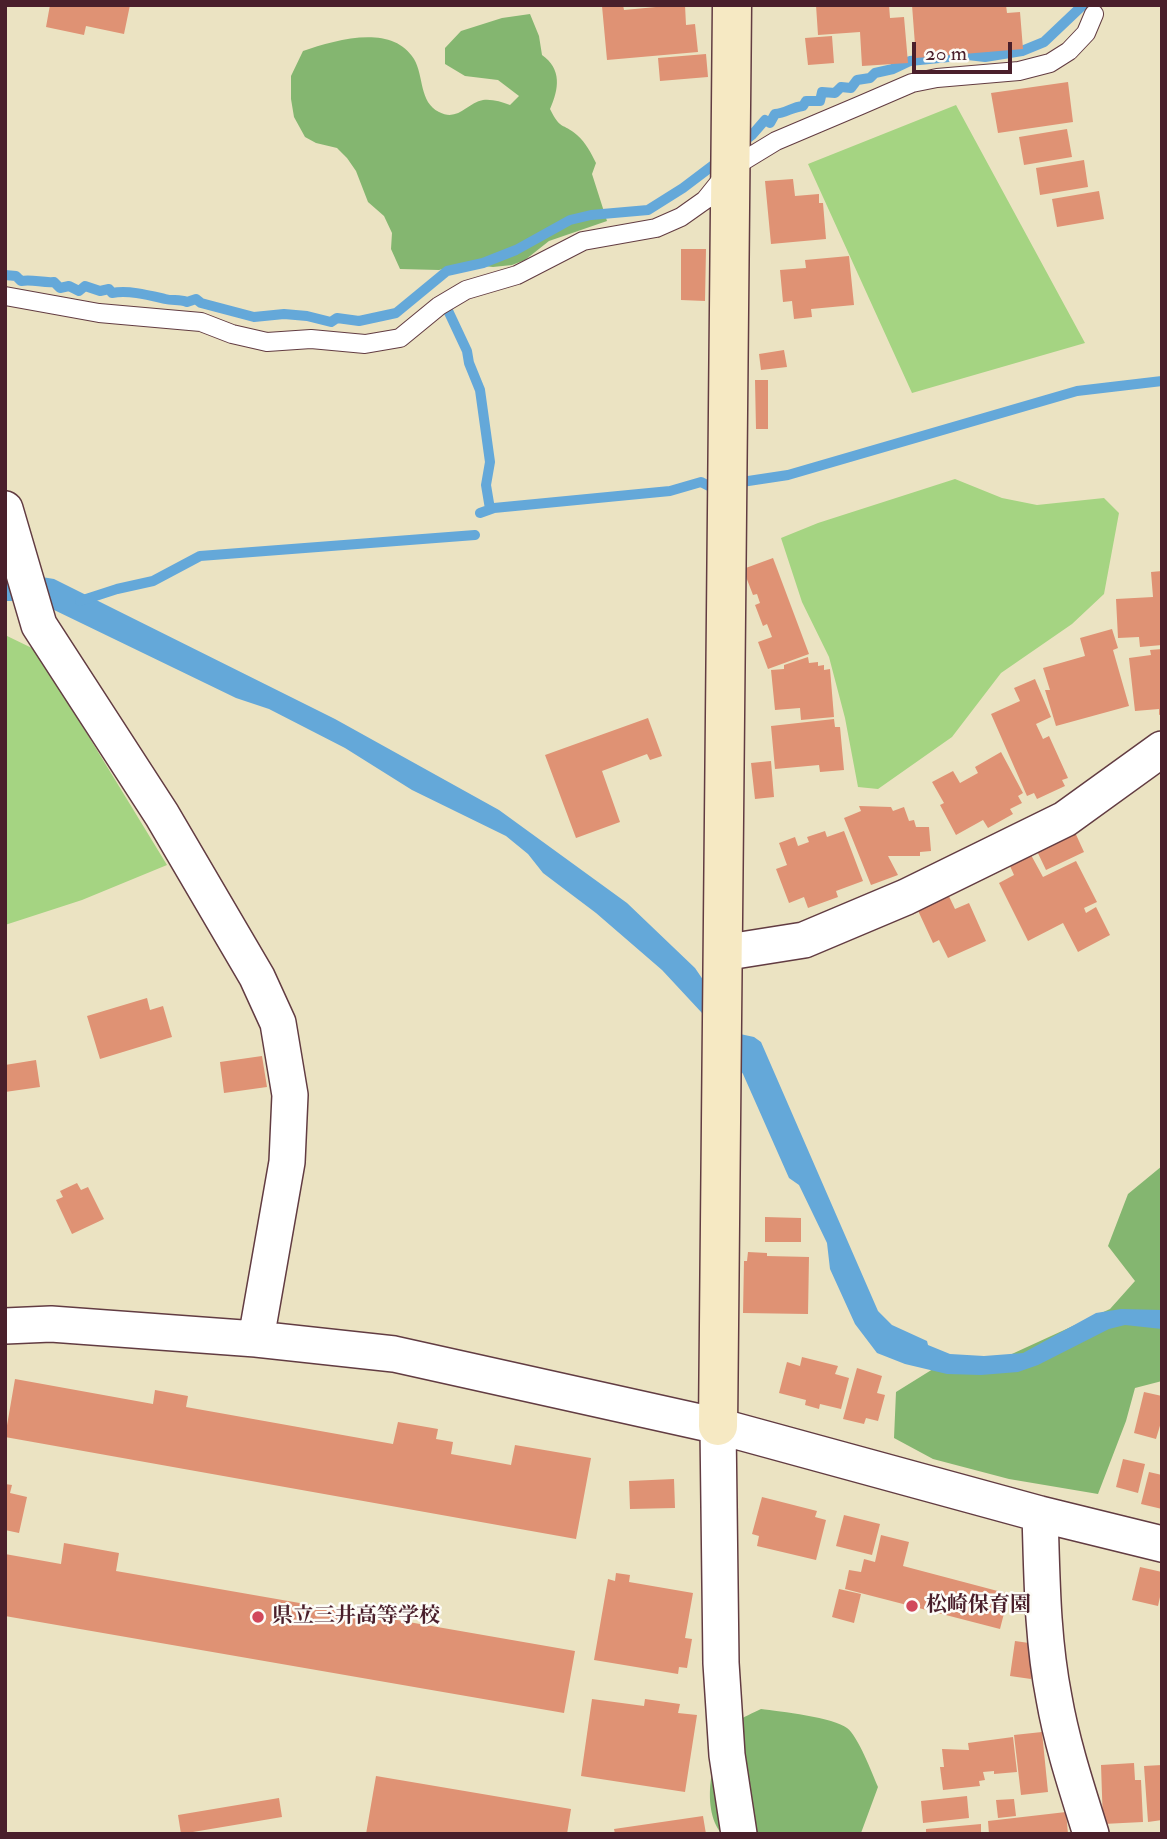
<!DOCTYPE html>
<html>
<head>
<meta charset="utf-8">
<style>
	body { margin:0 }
	#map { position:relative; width:1167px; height:1839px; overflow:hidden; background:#ebe3c2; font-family:"IM FELL Double Pica",serif }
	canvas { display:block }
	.frame { position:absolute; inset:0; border:7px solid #4a1f2b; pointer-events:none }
	.scale { position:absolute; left:912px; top:42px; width:100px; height:32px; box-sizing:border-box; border:4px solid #4a1f2b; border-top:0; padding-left:9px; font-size:21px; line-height:24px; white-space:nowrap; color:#4a1f2b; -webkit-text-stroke:5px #fdfcf7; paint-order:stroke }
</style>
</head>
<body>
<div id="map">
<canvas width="1167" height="1839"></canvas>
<div class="frame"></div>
<div class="scale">20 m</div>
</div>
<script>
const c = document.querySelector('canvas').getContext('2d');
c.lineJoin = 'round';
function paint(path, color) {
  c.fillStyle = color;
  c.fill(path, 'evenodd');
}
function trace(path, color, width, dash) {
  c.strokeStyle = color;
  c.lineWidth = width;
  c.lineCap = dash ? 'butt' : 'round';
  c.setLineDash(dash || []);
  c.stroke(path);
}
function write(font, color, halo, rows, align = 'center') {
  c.font = font + ' "IM FELL Double Pica","Noto Serif JP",serif';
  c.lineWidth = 5;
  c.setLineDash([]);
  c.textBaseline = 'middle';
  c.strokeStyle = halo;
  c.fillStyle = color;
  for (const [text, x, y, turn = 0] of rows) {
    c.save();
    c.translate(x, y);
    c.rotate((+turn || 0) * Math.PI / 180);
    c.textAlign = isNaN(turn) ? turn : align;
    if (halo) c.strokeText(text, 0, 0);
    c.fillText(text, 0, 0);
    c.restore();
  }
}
paint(new Path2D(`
	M956,105L1085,343L912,393L808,164Z
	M955,479L1002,498L1037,505L1104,498L1119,513L1104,594L1072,624L1001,673L952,737L878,789L858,787L845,718L829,657L802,602L781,538L818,523Z
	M5,635L36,650L167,865L82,900L5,925Z`), '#a5d482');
paint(new Path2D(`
	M530,14L539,36L542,55C562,69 559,89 550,109C561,131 562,122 577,135C586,143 591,153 596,163L592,174L607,221L549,241L525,260L512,265L493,267L464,264L439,270L400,269L391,249L392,233L384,216L368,202L356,171L347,158L337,148L316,143L305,137L294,117L291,99V76L303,51C335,40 392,23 414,59C424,76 419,102 439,112C458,122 467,103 483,100C493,99 501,102 510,105L519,96L498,80L465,76L445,64V48L461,31L502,18Z
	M1162,1166V1381L1135,1388L1126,1421L1098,1494L1009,1479L933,1459L894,1438L896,1392L933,1369L990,1364L1110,1309L1135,1281L1108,1246L1128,1194Z
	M761,1709C779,1711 835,1718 847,1728C858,1736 872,1773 878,1787L861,1833L722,1834C699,1808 712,1745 736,1722C743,1717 753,1713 761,1709Z`), '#84b670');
paint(new Path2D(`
	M5,571L54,579L335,719L499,810L627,903L695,968L740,1034L754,1037L761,1042L878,1311L892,1325L927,1341L928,1345L950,1354L984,1356L1023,1353L1096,1313L1121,1309L1162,1310V1329L1125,1325L1109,1329L1038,1365L1018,1372L981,1375L947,1374L905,1364L877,1353L855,1324L830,1269L827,1243L799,1185L789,1178L743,1074L702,1013L662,970L596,913L543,873L528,854L506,836L412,790L345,748L269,709L236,698L50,608L21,601H5Z`), '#64a8d9');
trace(new Path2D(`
	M740,144L752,135L765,120L770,123L775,114C786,113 792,107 803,106L806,101H820L822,92L835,93L841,87L851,88L857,80L870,78L875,73L893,69L910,61L968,55L985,57L1022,51L1044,42L1083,5
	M5,275L16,276L21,281C33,279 42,283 54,282L60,288L69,286L79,291L85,286L100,291L109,289L112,293C129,290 148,295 165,299C173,301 179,299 187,302L196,299L201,303L254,317L284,314L307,316L331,322L337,318L359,321L396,313L447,271L483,263L516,250L570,220L591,215L648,210L683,188L720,160
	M444,302L467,351L469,363L480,390L490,462L486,485L490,509
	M735,483L788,475L1077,391L1162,381
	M480,513L494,508L670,491L701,482L711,487L720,485
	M80,601L117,589L153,581L200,556L475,535`), '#64a8d9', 10);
paint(new Path2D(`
	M50,5H130L124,34L86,26L84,35L46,27Z
	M623,5L624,10L656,7V5H685L686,25L695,24L698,52L607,60L602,6Z
	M816,5H889L890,18L904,17L908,63L862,66L860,32L818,35Z
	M912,5H1006L1007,13L1020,12L1023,49L916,58Z
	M832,36L834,63L808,65L805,38Z
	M706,54L708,77L660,81L658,58Z
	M1068,82L1073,122L998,133L991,93Z
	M1067,129L1072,157L1024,165L1019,137Z
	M1084,160L1088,187L1040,195L1036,168Z
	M793,179L795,196L819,194V203H823L826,239L771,244L765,181Z
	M1099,191L1104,219L1057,227L1052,199Z
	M681,249H706L705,301L681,300Z
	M849,256L854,305L811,309L812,317L794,319L792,301L783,302L780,270L806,268L805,260Z
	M784,350L787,367L761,370L759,354Z
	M755,380H768V429H756Z
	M773,558L809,654L768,669L758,642L772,637L767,624L763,626L755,605L760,603L757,594L753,595L743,569Z
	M1162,571V645L1140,647L1139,637L1118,638L1116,599L1153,597L1151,572Z
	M1112,629L1118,648L1113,650L1129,706L1056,726L1045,690H1050L1043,668L1085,656L1080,638Z
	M1162,649V714L1159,715V709L1135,711L1129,658L1151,655L1150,650Z
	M808,657L809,663L818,662V666L824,665V670L830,669L834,717L801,720L800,708L775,710L771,670L784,669V665Z
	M1035,679L1051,717L1036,724L1043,739L1049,736L1068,778L1062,780L1065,786L1037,799L1034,793L1027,796L991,714L1020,701L1014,688Z
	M648,718L662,756L650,760L647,754L602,771L620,822L576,838L545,755Z
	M834,719L835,727H840L844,770L820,772L819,765L775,769L771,726Z
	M1001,752L1023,793L1018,796L1022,803L1010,809L1013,814L988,828L983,820L956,835L940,805L944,803L932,782L953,771L960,783L978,773L975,767Z
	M771,761L774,797L755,799L751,763Z
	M859,806L891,807L893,811L904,807L909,821L914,820L916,827H929L931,851L920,852V856H888L898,875L871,885L844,818L861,811Z
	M1073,828L1084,852L1046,870L1035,847Z
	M825,831L827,837L844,831L863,881L836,891L838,897L808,908L804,897L789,903L776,869L787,865L779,843L795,837L798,846L809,842L807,837Z
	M1031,855L1043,877L1076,861L1097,902L1084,908L1086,913L1096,907L1110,935L1078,952L1063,923L1028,941L999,883L1014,875L1010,866Z
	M945,888L955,909L969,903L986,941L948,958L939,940L933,943L914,902Z
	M147,998L150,1010L163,1006L172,1037L100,1059L87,1016Z
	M262,1056L267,1087L224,1093L220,1062Z
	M36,1060L40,1087L5,1092V1065Z
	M77,1183L81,1190L88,1187L104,1219L72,1234L56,1200L63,1197L60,1191Z
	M765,1217L801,1218V1242H765Z
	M748,1252L767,1253V1256L809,1257L808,1314L743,1313L744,1261H747Z
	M802,1357L838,1366L835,1374L849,1378L841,1409L820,1404L819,1409L805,1405L806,1400L779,1393L787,1362L800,1366Z
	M857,1368L882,1376L877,1393L885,1395L878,1421L866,1418L864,1424L843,1419Z
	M15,1379L153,1404L155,1390L188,1396L186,1407L393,1444L398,1422L438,1429L436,1439L453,1442L451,1454L511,1465L515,1445L591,1458L576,1539L5,1437Z
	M1144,1392L1162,1396V1419L1156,1439L1134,1433Z
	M1123,1459L1145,1464L1138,1493L1116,1487Z
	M1149,1472L1162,1475V1509L1141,1504Z
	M674,1479L675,1508L630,1509L629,1481Z
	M5,1484L12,1485L10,1493L27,1497L19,1533L5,1530Z
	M762,1497L817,1511L815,1517L826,1520L816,1560L757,1546L759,1536L752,1534Z
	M844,1515L880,1524L872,1555L836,1546Z
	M881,1535L909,1542L903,1566L1009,1594L1000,1629L845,1589L849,1570L861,1572L864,1559L875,1562Z
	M64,1543L119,1553L116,1571L575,1651L564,1713L5,1616V1554L61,1564Z
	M1140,1567L1162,1572V1588L1158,1606L1132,1600Z
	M616,1573L630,1575L629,1582L693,1593L685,1638L692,1639L687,1668L679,1667L678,1674L594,1660L608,1579L615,1581Z
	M839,1589L861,1594L854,1623L832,1617Z
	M1015,1641L1036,1644L1031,1679L1010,1676Z
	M592,1699L644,1706L645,1699L680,1704L678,1713L697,1715L685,1792L581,1776Z
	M1042,1732L1048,1792L1021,1795L1014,1735Z
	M1013,1737L1017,1772L994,1774V1771L983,1772L985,1780L979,1781L980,1786L943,1790L940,1767H944L942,1749L969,1750L968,1743Z
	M1134,1763L1135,1780H1141L1143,1822L1103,1824L1101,1765Z
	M1162,1765V1820L1148,1822L1144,1766Z
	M376,1776L571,1809L567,1834H366Z
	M967,1796L969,1818L923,1823L921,1801Z
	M279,1798L282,1817L181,1834L178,1815Z
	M1014,1799L1016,1816L998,1818L996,1800Z
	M1066,1812L1068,1834H989L988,1821Z
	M703,1816L706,1834H615L614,1829Z
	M981,1824V1834H926V1829Z`), '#df9274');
const lane = new Path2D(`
	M5,296L99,313L201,322L232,334L267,342L311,339L365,344L400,338L439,306L466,290L517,275L583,241L656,228L681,217L705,200L730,169L776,141L861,105L912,83L937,78L1019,71L1050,63L1069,51L1086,33L1094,14`);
const street = new Path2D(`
	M5,509L39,625L162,815L257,977L278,1023L290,1095L287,1162L256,1339
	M722,953L804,940L906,897L1065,819L1162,749
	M5,1326L51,1324L256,1339L394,1354L718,1426L1040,1514L1162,1544
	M718,1426L721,1663L727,1755L739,1834
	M1040,1514C1042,1576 1042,1637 1054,1698C1062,1744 1077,1789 1091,1834`);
const secondary = new Path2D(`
	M718,1426L732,5`);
trace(lane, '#623c42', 20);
trace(street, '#623c42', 38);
trace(secondary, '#623c42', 41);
trace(lane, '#fff', 18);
trace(street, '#fff', 35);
trace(secondary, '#f6e9c3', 38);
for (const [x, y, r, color] of [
	[912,1606,7,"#d1495b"],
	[258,1617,7,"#d1495b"]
]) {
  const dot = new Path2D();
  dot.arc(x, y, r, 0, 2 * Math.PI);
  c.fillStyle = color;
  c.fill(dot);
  trace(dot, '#fdfcf7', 2.5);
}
write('bold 21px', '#4a1f2b', '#fdfcf7', [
	["松崎保育園",926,1606],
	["県立三井高等学校",272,1617]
], 'left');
</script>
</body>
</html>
